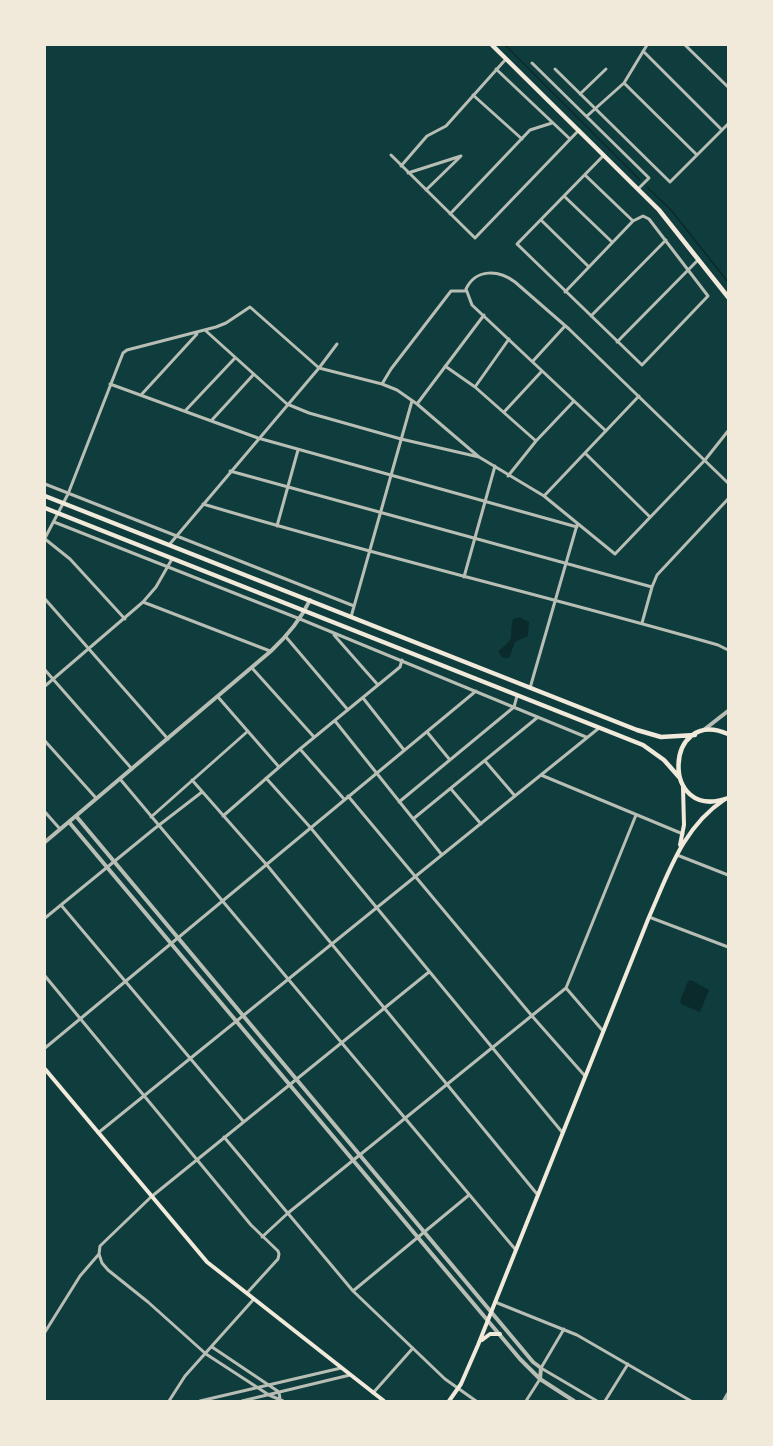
<!DOCTYPE html>
<html>
<head>
<meta charset="utf-8">
<style>
	body { margin:0 }
	#map { position:relative; width:773px; height:1446px; overflow:hidden; background:#0f3d3e; font-family:Overpass,sans-serif }
	canvas { display:block }
	.frame { position:absolute; inset:0; border:46px solid #f1e9da; pointer-events:none }
</style>
</head>
<body>
<div id="map">
<canvas width="773" height="1446"></canvas>
<div class="frame"></div>
</div>
<script>
const c = document.querySelector('canvas').getContext('2d');
c.lineJoin = 'round';
function paint(path, color) {
  c.fillStyle = color;
  c.fill(path, 'evenodd');
}
function trace(path, color, width, dash) {
  c.strokeStyle = color;
  c.lineWidth = width;
  c.lineCap = dash ? 'butt' : 'round';
  c.setLineDash(dash || []);
  c.stroke(path);
}
paint(new Path2D(`
	M519,617L529,622L528,636L515,642L509,658H503L498,651C518,636 508,639 513,619Z
	M691,980L709,990L700,1012L681,1004L680,1001L688,981Z`), '#0a2a2b');
trace(new Path2D(`
	M505,45L640,180
	M647,187L671,210L728,282`), '#0a2a2b', 1.5);
trace(new Path2D(`
	M685,45L728,87
	M643,51L722,130
	M532,63L649,178L638,189
	M496,69L570,139
	M555,69L670,182L728,124
	M624,83L697,155
	M580,94L606,69
	M473,95L522,139
	M587,116L624,83L647,45
	M391,155L475,238L579,130
	M401,166L427,136L446,126L506,59
	M408,173L461,156
	M585,175L633,221
	M426,190L460,157
	M564,196L612,242
	M450,214L530,130L552,123
	M541,220L589,267
	M565,292L633,221L643,216L649,219L708,296L642,365L517,244L604,155
	M591,316L666,240
	M206,331L287,404L309,413L401,439L479,457L544,496
	M617,342L698,260
	M533,361L565,326
	M445,366L475,387L536,441
	M110,384L258,438L577,527
	M382,384L391,369L451,291H466
	M475,387L509,339
	M141,395L197,334
	M639,396L544,496L615,554L705,460L728,431
	M417,404L484,315
	M185,411L235,358
	M504,412L542,371
	M211,421L254,374
	M606,431L472,305L466,289C476,268 499,270 515,282L569,329L728,483
	M585,453L650,517
	M230,471L652,587
	M508,476L536,441L574,401
	M45,484L354,606
	M203,504C373,555 547,596 718,645L728,650
	M54,522L300,619L586,737
	M277,526L298,450
	M45,538L68,494L123,353L127,350L216,327L226,323L250,307L319,368L382,384L397,390L417,404L479,457
	M45,539L70,559L125,619
	M169,545L319,368L337,344
	M464,577L495,466
	M45,599L168,739
	M143,602L270,651
	M351,617L412,401
	M642,623L652,587L657,575L728,499
	M334,635L378,685
	M286,637L348,710
	M252,668L314,737
	M45,670L132,769
	M45,686L143,602L156,587L172,559
	M530,688L577,525
	M218,697L279,767
	M363,698L404,750
	M335,721L442,855
	M427,732L450,760
	M45,741L96,798
	M300,749L344,799
	M485,761L515,796
	M541,775L683,834
	M266,778L310,827L562,1132
	M120,779L515,1249
	M192,780L266,864L537,1194
	M451,789L481,824
	M348,796L532,1016L585,1076
	M399,802L514,707L517,696
	M45,812L60,829
	M223,816L300,749L400,667L402,660
	M151,817L248,731
	M413,819L538,717
	M677,855L728,875
	M61,905L243,1121
	M649,917L728,947
	M45,918L154,829L202,792
	M45,976L251,1225L278,1251L279,1254L278,1259L247,1293
	M566,988L603,1031
	M45,1048L476,691
	M98,1133L599,728
	M224,1137L353,1291L445,1379L476,1401
	M262,1237L288,1213L566,988L636,815
	M353,1291L469,1195
	M495,1302L577,1335L691,1401
	M564,1329L541,1368L597,1401
	M45,1332L80,1276L99,1254
	M212,1347L279,1392L280,1399
	M373,1393L413,1348
	M169,1401L185,1376L253,1300
	M200,1401L341,1368
	M242,1401L350,1375
	M283,1401L269,1395L206,1354L148,1302L108,1270L102,1263L99,1254L100,1246L151,1197L429,972
	M526,1401L540,1379
	M605,1401L628,1364`), '#b8beb3', 3);
trace(new Path2D(`
	M705,729L728,711
	M76,816L533,1362L541,1368L540,1379
	M69,822L520,1359L540,1379L574,1401
	M45,842L271,651C287,636 300,621 310,600
	M724,1401L728,1394`), '#b8beb3', 4);
trace(new Path2D(`
	M680,845L684,825L683,787
	M45,1069L207,1262L384,1401
	M482,1340L490,1334H500
	M449,1401L461,1384L478,1345L649,917C669,872 682,828 725,799`), '#f1e9da', 4);
trace(new Path2D(`
	M492,45L659,210L728,297`), '#f1e9da', 4.5);
trace(new Path2D(`
	M45,496L637,730L661,737L695,735
	M45,508L643,745L664,760L679,777
	M728,734C664,706 660,823 728,798`), '#f1e9da', 4.5);
</script>
</body>
</html>
